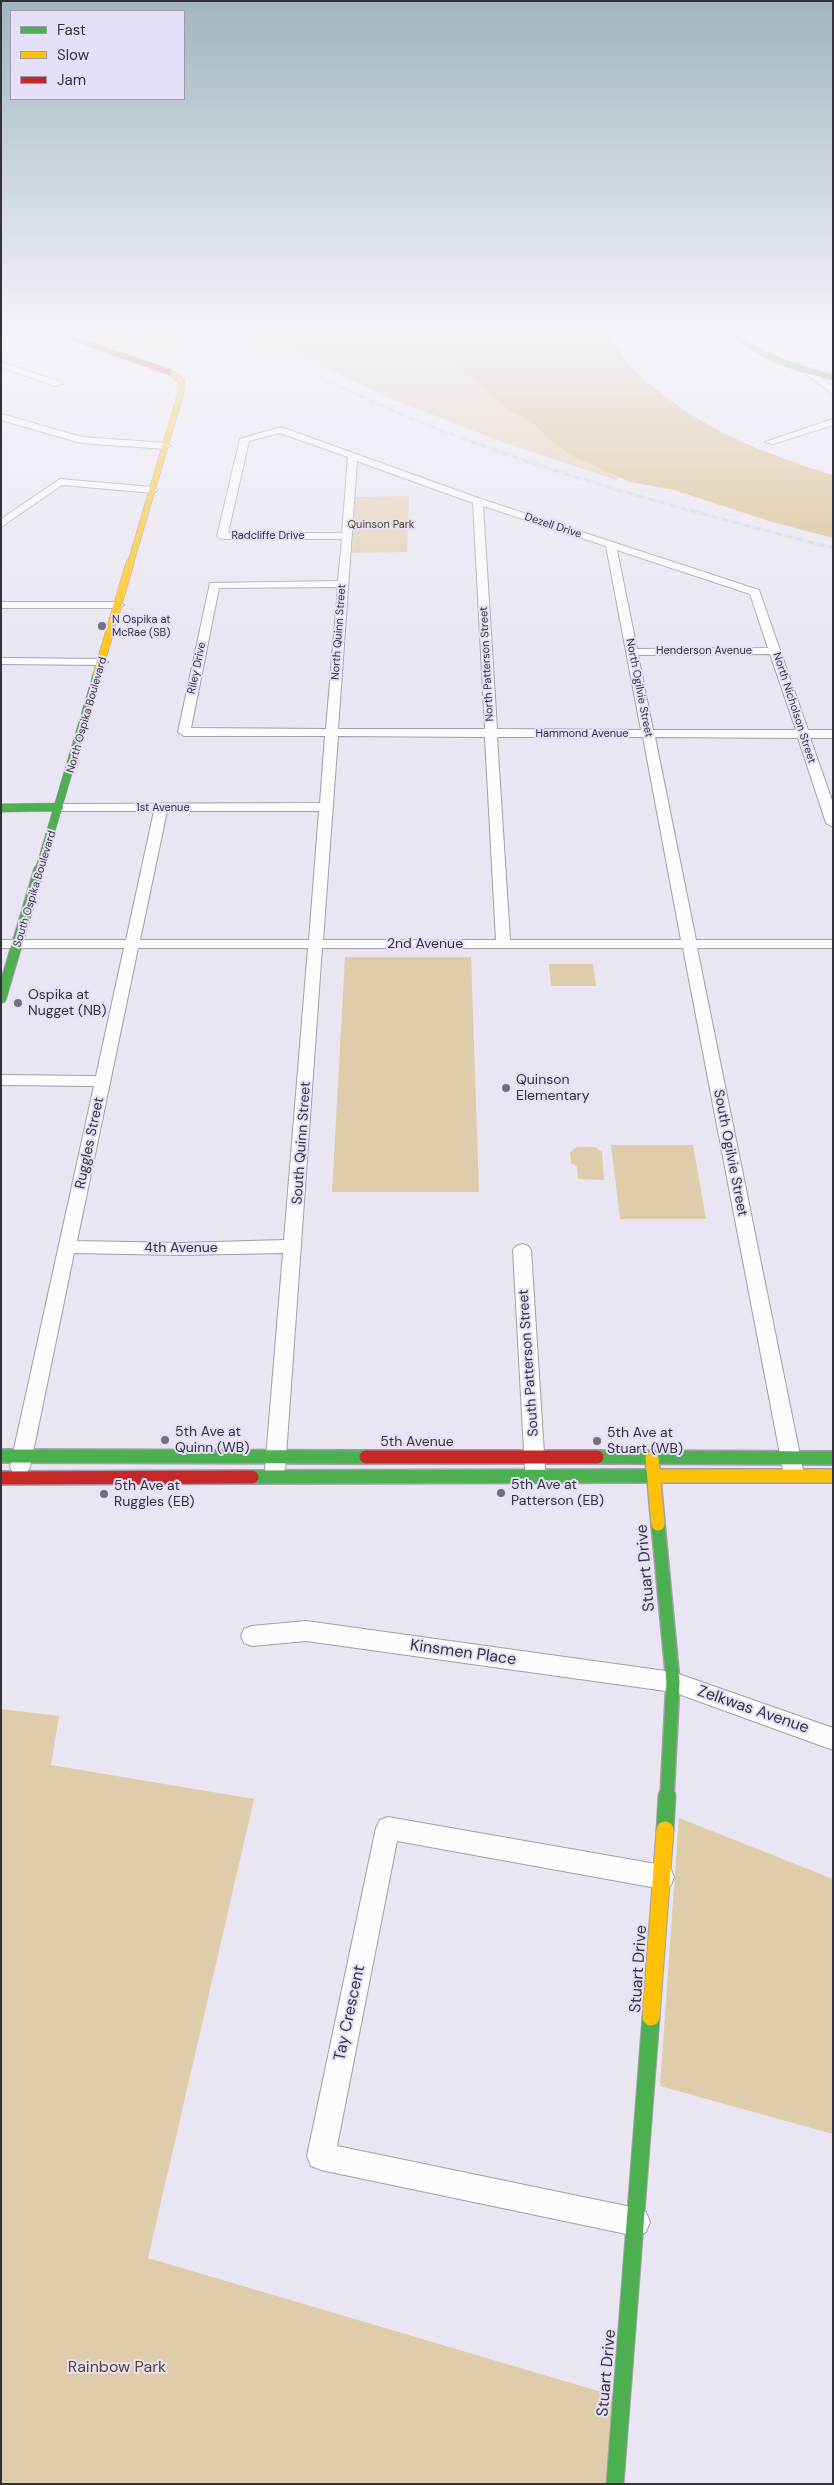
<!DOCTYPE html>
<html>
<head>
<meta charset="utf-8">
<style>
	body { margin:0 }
	#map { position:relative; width:834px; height:2485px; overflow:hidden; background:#e9e5f2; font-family:"DM Sans",sans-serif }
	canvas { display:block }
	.frame { position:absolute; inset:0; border:2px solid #34313b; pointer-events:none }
	.legend { position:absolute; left:10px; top:10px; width:175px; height:90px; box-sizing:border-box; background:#e6dff8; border:1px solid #9f99ac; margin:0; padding:6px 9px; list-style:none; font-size:15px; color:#34313b }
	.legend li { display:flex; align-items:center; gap:10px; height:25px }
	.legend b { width:25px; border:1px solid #9f99ac }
</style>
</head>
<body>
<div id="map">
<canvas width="834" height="2485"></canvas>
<div class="frame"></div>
<ul class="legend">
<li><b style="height:6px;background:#4caf50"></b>Fast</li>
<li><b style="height:6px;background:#ffc107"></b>Slow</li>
<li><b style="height:6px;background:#c62828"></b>Jam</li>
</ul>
</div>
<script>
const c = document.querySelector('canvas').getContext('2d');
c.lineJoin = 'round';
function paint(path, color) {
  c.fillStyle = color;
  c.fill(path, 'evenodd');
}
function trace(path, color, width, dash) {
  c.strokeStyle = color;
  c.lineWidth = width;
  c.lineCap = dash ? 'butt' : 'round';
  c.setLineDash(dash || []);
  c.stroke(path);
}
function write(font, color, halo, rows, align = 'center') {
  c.font = font + ' "DM Sans",sans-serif';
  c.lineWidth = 4;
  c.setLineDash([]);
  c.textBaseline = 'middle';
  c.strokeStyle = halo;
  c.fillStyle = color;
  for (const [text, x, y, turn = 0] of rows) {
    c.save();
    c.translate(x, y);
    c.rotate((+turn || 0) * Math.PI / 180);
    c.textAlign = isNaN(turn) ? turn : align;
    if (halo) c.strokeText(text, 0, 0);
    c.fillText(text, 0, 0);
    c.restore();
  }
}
paint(new Path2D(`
	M252,331H484L629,474L616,480L497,440L382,395Z
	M409,496L407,552L352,553L355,497Z
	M345,957H471L479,1192H332Z
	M549,964H593L596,986H551Z
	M611,1145H693L706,1219H620Z
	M577,1147H595L602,1152L604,1180L578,1179L577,1167L571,1163L570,1152Z
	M1,1709L59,1716L51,1765L254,1799L148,2258L615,2396L607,2484H1Z
	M679,1818L833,1879V2134L660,2086Z`), '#dfccab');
paint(new Path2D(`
	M86,331H370L350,344L299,347L253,354L235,331L169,349L93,347L87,342Z`), '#dec79e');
paint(new Path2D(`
	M458,331H603C612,338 615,345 621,354C627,364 638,374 647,382C702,429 764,454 833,475V538L772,522L674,490L630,482L570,455L546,437L538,427L506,408L478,382L460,371L456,363Z`), '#d4b980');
const street = new Path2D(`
	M657,331H673L739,338L743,340L739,342L704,340Z
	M782,331H790L802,343H833V347H797Z
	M1,362L61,382L62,384L55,386L1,367Z
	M806,370H812L833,387V394L806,374Z
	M1,414L82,437L166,443L171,446L166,449L81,443L1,420Z
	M833,419V425L773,444L765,442Z
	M281,427L481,499L759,590L808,730H833V738H810L833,803V827L826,823L798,738L655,737L696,940H833V948H697L803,1470L800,1476L793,1478L786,1476L783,1470L683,948H322L285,1470L282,1476L275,1478L268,1476L265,1470L283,1253L180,1255L74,1253L30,1467L27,1473L20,1475L13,1473L10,1467L94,1086L1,1085V1075L96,1076L124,948H1V940H126L154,811H59L53,807L54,804L320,803L325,736H184L178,732L210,583L338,581L342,539H222L217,536L240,439ZM280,433L348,457L342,533H228L249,441ZM357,461L473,503L485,729H338ZM483,506L606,546L641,730L497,729ZM617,550L750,594L768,648L637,649ZM338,587L326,729L191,728L219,588ZM770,654L796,730H653L638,655ZM338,736L485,737L496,940H323ZM497,737H643L681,940H510ZM167,811H319L309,940H140ZM138,948H308L284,1240L180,1243L77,1241Z
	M60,479L153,487L158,490L153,493L62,485L1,527V519Z
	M1,602H119L124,605L119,608H1Z
	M1,658L102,659L108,662L102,665L1,664Z
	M522,1244L528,1246L531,1250L545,1469L542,1475L535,1477L528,1475L525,1469L513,1250L516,1246Z
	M306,1621L673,1672L833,1728V1750L673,1692L306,1641L252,1646L244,1643L241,1636L244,1629L252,1626Z
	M388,1817L662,1865L671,1869L674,1877L671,1885L662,1889L397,1841L337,2146L636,2208L646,2212L650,2222L646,2232L636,2236L321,2170L311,2166L307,2156L376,1828L380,1820Z`);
const fastFar4 = new Path2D(`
	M729,331C760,356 794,369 833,377`);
const fastFar3 = new Path2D(`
	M1,808L59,807
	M39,871L97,675`);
const fastFar2 = new Path2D(`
	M1,998L39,870`);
const fastFar1 = new Path2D(`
	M1,1456L366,1457
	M597,1457L833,1458
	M252,1477L655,1476
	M658,1524L673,1682L667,1797`);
const fast = new Path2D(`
	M665,1830L667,1796
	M615,2484L651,2017`);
const slowFar3 = new Path2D(`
	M130,565L182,389L181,380L169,372`);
const slowFar2 = new Path2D(`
	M97,675L130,563`);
const slowFar1 = new Path2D(`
	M652,1458L658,1524
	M655,1476H833`);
const slow = new Path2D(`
	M651,2017L665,1830`);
const jamFar1 = new Path2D(`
	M53,331L169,372`);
const jam = new Path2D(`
	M366,1457H597
	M1,1478L252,1477`);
trace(street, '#a29fa9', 2);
trace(fastFar4, '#a29fa9', 7);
trace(fastFar3, '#a29fa9', 9);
trace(fastFar2, '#a29fa9', 12);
trace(fastFar1, '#a29fa9', 16);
trace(fast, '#a29fa9', 19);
trace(slowFar3, '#a29fa9', 7);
trace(slowFar2, '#a29fa9', 9);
trace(slowFar1, '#a29fa9', 16);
trace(slow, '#a29fa9', 19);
trace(jamFar1, '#a29fa9', 7);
trace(jam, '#a29fa9', 16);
paint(street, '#fcfbfd');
trace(fastFar4, '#4caf50', 5.5);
trace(fastFar3, '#4caf50', 8);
trace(fastFar2, '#4caf50', 10);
trace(fastFar1, '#4caf50', 13);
trace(fast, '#4caf50', 17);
trace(slowFar3, '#ffc107', 5.5);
trace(slowFar2, '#ffc107', 8);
trace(slowFar1, '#ffc107', 13);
trace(slow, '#ffc107', 17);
trace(jamFar1, '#c62828', 5.5);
trace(jam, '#c62828', 13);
const rail = new Path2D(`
	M225,331C295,365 365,401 438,429C566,479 700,514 833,548`);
trace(rail, '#d5d3d8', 3);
trace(rail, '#e6dff8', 2, [5.5]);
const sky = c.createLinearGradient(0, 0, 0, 678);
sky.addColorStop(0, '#a0b6be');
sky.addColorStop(0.49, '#f5f3f9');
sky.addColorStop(1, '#f5f3f900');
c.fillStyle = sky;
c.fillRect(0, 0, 834, 678);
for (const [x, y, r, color] of [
	[102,626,5,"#73707b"],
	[18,1003,5,"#73707b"],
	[506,1088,5,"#73707b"],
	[165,1440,5,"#73707b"],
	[597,1441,5,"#73707b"],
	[501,1493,5,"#73707b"],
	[104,1494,5,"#73707b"]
]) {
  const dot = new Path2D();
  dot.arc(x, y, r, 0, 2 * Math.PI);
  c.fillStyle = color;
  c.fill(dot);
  trace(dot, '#e6dff8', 2);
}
write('11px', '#564621', '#e6dff8', [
	["Quinson Park",381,525]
]);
write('11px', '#34313b', '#e6dff8', [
	["Dezell Drive",553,526,18],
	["Radcliffe Drive",268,536],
	["North Quinn Street",339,632,-86],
	["Henderson Avenue",704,651],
	["North Patterson Street",487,664,-93],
	["Riley Drive",197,668,-78],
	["North Ogilvie Street",639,688,79],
	["North Nicholson Street",794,708,72],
	["North Ospika Boulevard",87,715,-74],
	["Hammond Avenue",582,734],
	["1st Avenue",163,808],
	["South Ospika Boulevard",35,889,-73]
]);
write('11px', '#34313b', '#e6dff8', [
	["N Ospika at",112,620],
	["McRae (SB)",112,633]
], 'left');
write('14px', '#34313b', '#e6dff8', [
	["2nd Avenue",425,944],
	["Ruggles Street",90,1143,-78],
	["South Quinn Street",302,1143,-86],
	["South Ogilvie Street",730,1153,79],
	["4th Avenue",181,1248],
	["South Patterson Street",529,1363,-94],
	["5th Avenue",417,1442]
]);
write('14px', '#34313b', '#e6dff8', [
	["Ospika at",28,995],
	["Nugget (NB)",28,1011],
	["Quinson",516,1080],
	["Elementary",516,1096],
	["5th Ave at",175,1432],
	["Quinn (WB)",175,1448],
	["5th Ave at",607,1433],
	["Stuart (WB)",607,1449],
	["5th Ave at",511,1485],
	["Patterson (EB)",511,1501],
	["5th Ave at",114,1486],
	["Ruggles (EB)",114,1502]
], 'left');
write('16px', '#34313b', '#e6dff8', [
	["Stuart Drive",646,1568,-95],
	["Kinsmen Place",463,1653,8],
	["Zelkwas Avenue",753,1710,19],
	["Stuart Drive",639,1969,-86],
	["Tay Crescent",350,2013,-78],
	["Stuart Drive",607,2373,-85]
]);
write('16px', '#564621', '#e6dff8', [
	["Rainbow Park",117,2368]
]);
</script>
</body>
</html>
